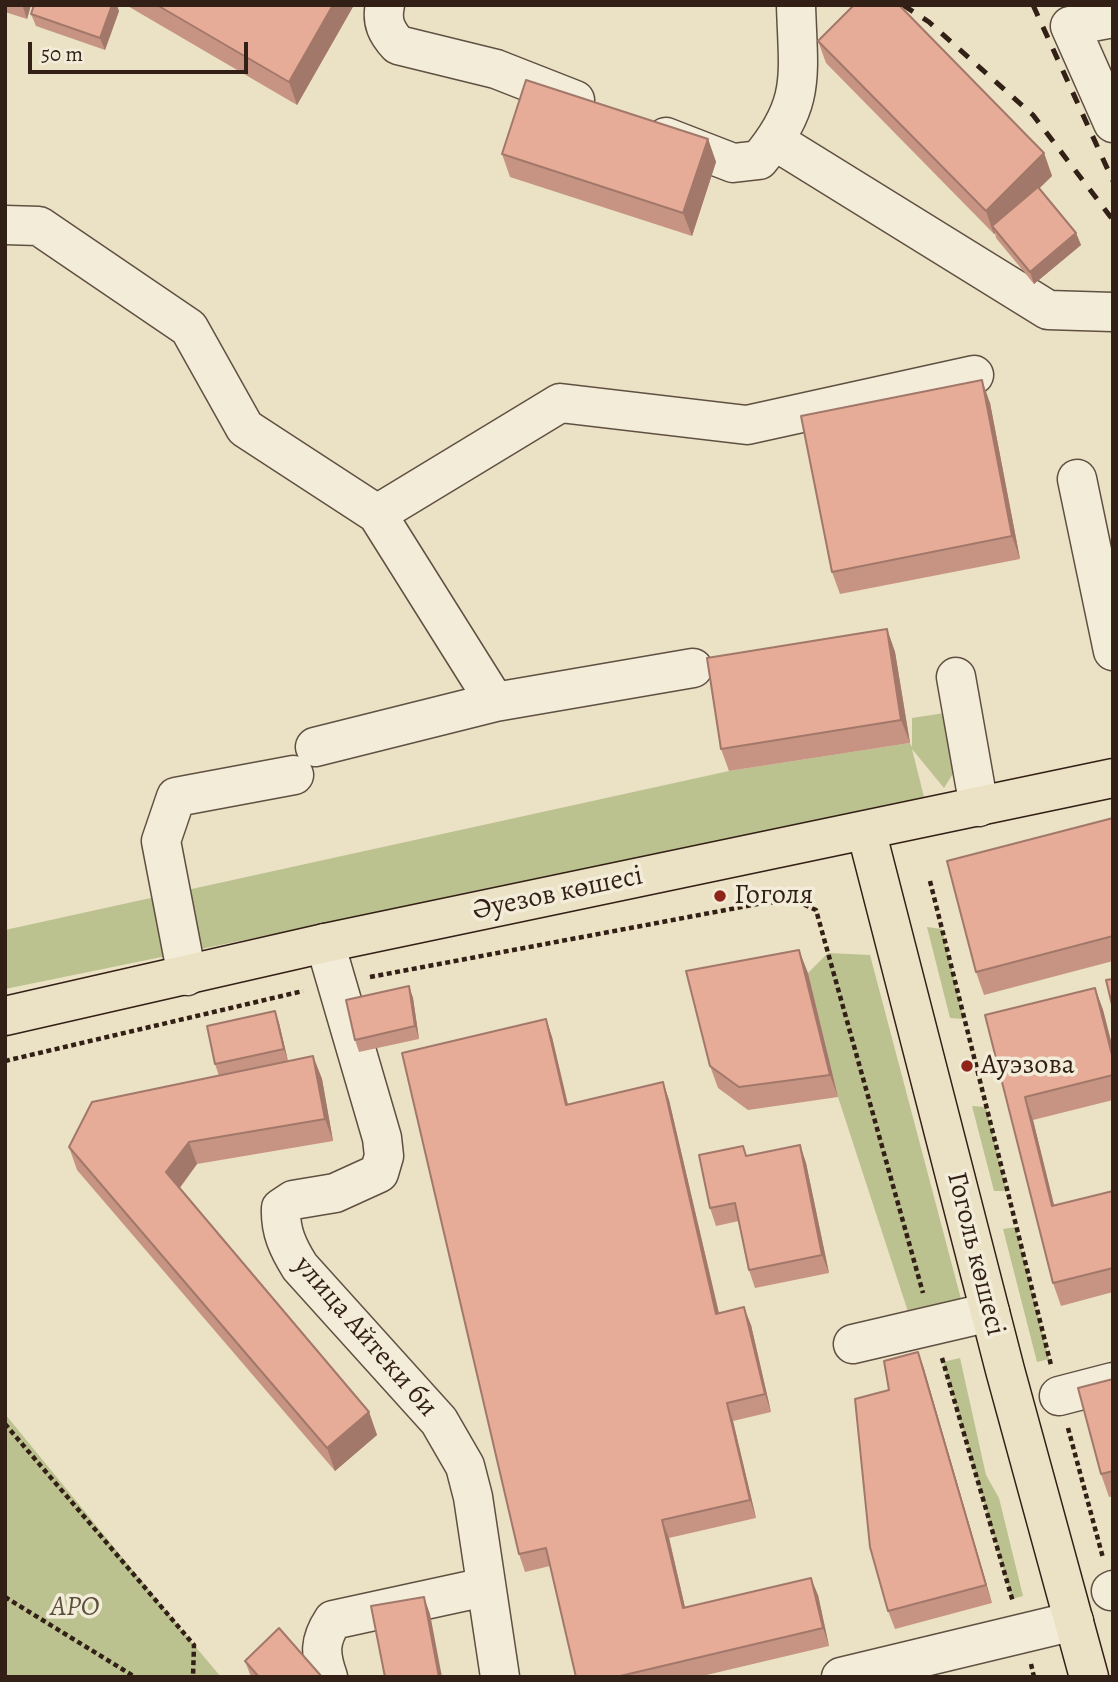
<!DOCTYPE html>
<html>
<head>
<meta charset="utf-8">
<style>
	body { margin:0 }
	#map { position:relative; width:1118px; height:1682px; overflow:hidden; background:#ebe1c4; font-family:Alegreya,serif }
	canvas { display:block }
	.frame { position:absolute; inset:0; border:7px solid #321f16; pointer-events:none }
	.scale { position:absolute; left:28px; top:42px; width:220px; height:32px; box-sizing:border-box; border:4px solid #321f16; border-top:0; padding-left:9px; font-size:21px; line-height:24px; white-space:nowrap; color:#321f16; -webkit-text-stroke:5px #f2ecd9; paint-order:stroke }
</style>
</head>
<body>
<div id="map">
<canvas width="1118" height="1682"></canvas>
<div class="frame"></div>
<div class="scale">50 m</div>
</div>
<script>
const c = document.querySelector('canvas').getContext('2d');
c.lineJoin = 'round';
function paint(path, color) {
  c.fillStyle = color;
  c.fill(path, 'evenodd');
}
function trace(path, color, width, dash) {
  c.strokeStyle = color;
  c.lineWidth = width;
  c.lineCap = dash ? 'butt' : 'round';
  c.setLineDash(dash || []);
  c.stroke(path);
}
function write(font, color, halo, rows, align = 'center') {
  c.font = font + ' Alegreya,serif';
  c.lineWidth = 7;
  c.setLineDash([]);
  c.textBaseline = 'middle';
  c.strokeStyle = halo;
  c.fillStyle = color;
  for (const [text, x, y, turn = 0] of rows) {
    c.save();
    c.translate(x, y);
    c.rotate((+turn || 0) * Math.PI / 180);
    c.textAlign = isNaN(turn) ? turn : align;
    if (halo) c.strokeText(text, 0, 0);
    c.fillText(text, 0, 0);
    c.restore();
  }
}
paint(new Path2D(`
	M951,712L961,761L944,788L912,749L925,801L5,989V930L729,771L910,743L912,747V718Z
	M927,927L942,929L964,1019L950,1018Z
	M828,953L870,955L966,1318L914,1330L838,1097L808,973Z
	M972,1106L986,1107L1007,1191H994Z
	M1016,1227L1049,1359L1037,1362L1003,1229Z
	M960,1358L986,1475L999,1498L1023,1596L1012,1599L943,1362Z
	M5,1414L194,1645L221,1677H5Z`), '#bcc190');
const minor = new Path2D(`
	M385,5C381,22 387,33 398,45L496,69L575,100
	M1113,18L1070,26L1113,123
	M666,137L733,163L759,160C807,103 798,75 796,5
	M775,141L1048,310L1113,312
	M5,225L39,226L189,328L245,428L377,514L560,403L747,425L974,375
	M1077,479L1113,651
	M377,514L495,702L693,668
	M956,677L979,807
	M315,747L495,702
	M325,943L382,1138L384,1156L379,1173L335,1193L293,1200L281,1208C280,1231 288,1248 300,1267L439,1421L465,1466L473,1497L500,1677
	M187,976L161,841L176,797L294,775
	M853,1344L990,1312
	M1059,1396L1113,1382
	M1111,1591L1113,1590
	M328,1677C320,1654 319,1641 333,1620L485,1587
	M841,1677L1074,1621`);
const major = new Path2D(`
	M866,830L1005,1370L1089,1677
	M5,1016L325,943L1113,778`);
trace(minor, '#605042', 41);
trace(major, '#321f16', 41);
trace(new Path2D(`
	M930,881L1051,1365
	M370,977L763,903L796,901L816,910L923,1293
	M5,1061L303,991
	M942,1358L1013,1602
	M5,1424L194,1645L193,1677
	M1068,1428L1103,1558
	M5,1597L135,1677
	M1031,1664L1034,1677`), '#321f16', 4.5, [5, 3.5]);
trace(minor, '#f2ecd9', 38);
trace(major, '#ebe1c4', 38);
trace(new Path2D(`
	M903,5L929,22L1033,115L1113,220
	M1033,5L1113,181`), '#321f16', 5, [12, 12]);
paint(new Path2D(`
	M5,5H31L27,19L5,12Z
	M126,5H354L297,105Z
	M119,11L105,50L36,26L31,14Z
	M818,41L1044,153L1052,176L1039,188L1076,233L1081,245L1034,284L996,238L995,233L994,234L826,63Z
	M708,139L716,162L692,236L510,177L502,154Z
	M990,403L1020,559L840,594L832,572Z
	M887,629L895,652L910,743L729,771L721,749Z
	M1113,818V961L984,995L976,972Z
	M808,973L838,1097L748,1110L718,1088L710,1066Z
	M409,986L413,998L419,1039L359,1052L355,1040Z
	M1095,988L1103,1010L1113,1049V1100L1033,1120L1054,1206L1113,1191V1292L1061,1306L1053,1283L985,1015Z
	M275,1011L279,1023L288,1061L313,1056L322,1079L333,1141L197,1164L180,1188L369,1412L377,1435L335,1471L77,1170L69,1147L219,1076L215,1064Z
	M546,1019L552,1037L568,1104L663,1082L669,1100L719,1313L751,1325L771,1412L733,1421L756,1518L669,1538L685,1607L818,1595L829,1646L698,1677H576L550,1566L525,1572L519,1554Z
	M800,1145L806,1163L829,1273L755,1288L749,1270L739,1221L716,1226L710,1208L747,1156Z
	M918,1352L924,1369L992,1603L895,1629L888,1611L889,1390Z
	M1113,1379V1496L1109,1497L1101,1474Z
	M245,1661L322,1677H251Z`), '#c79483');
paint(new Path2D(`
	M23,5H31L27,19L23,7Z
	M112,5H117L119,11L105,50L100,38Z
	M333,5H354L297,105L289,82Z
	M708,139L716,162L692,236L683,213Z
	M1044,153L1052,176L996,231L992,226L995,233L994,234L986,211Z
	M1076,233L1081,245L1034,284L1030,272Z
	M982,380L990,403L1020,559L1012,536Z
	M887,629L895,652L910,743L901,720Z
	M799,950L808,973L838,1097L830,1075Z
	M409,986L413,998L419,1039L415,1026Z
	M1095,988L1103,1010L1113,1049V1059Z
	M275,1011L279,1023L288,1061L284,1049Z
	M546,1019L552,1037L572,1123L566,1105Z
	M313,1056L322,1079L333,1141L325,1119Z
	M663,1082L669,1100L723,1331L716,1314Z
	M1025,1097L1033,1120L1060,1229L1052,1206Z
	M189,1142L197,1164L174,1195L166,1172Z
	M800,1145L806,1163L829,1273L822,1255Z
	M744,1307L751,1325L771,1412L765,1394Z
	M918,1352L924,1369L992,1603L986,1585Z
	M727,1403L733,1421L756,1518L750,1500Z
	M369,1412L377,1435L335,1471L327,1448Z
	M662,1520L669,1538L689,1625L683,1608Z
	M811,1578L818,1595L829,1646L823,1628Z
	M424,1597L430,1614L442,1677H439Z`), '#a2786a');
const building = new Path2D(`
	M34,5H112L100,38L31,14Z
	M157,5H333L289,82Z
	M854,5H899L1044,153L986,211L818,41Z
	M526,80L708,139L683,213L502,154Z
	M1038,187L1076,233L1030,272L992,226Z
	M982,380L1012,536L832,572L801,416Z
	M887,629L901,720L721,749L707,658Z
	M1113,818V936L976,972L947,861Z
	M799,950L830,1075L739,1087L710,1066L686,971Z
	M1113,979V1009L1106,980Z
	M409,986L415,1026L355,1040L346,1000Z
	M1095,988L1113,1059V1075L1025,1097L1052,1206L1113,1191V1268L1053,1283L985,1015Z
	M275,1011L284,1049L215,1064L207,1026Z
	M546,1019L566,1105L663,1082L716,1314L744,1307L765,1394L727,1403L750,1500L662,1520L683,1608L811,1578L823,1628L616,1677H576L546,1548L519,1554L402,1053Z
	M313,1056L325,1119L189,1142L166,1172L369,1412L327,1448L69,1147L92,1102Z
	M800,1145L822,1255L749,1270L735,1203L710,1208L699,1155L743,1146L746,1156Z
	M918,1352L986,1585L888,1611L870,1547L855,1399L889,1390L884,1361Z
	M1113,1379V1471L1101,1474L1078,1388Z
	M424,1597L439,1677H385L371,1606Z
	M279,1628L322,1677H259L245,1661Z`);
paint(building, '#e7ac98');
trace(building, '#a2786a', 2);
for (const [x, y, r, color] of [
	[720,896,7,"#8f2418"],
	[967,1066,7,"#8f2418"]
]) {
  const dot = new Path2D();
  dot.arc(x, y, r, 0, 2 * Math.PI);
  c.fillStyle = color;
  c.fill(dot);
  trace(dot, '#f2ecd9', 2.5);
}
write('28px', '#321f16', '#f2ecd9', [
	["Әуезов көшесі",558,894,-12],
	["Гоголь көшесі",975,1254,76],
	["улица Айтеки би",365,1337,49]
]);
write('28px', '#321f16', '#f2ecd9', [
	["Гоголя",734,896],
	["Ауэзова",981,1066]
], 'left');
write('italic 28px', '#5b503b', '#f2ecd9', [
	["АРО",75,1608]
]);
</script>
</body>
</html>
